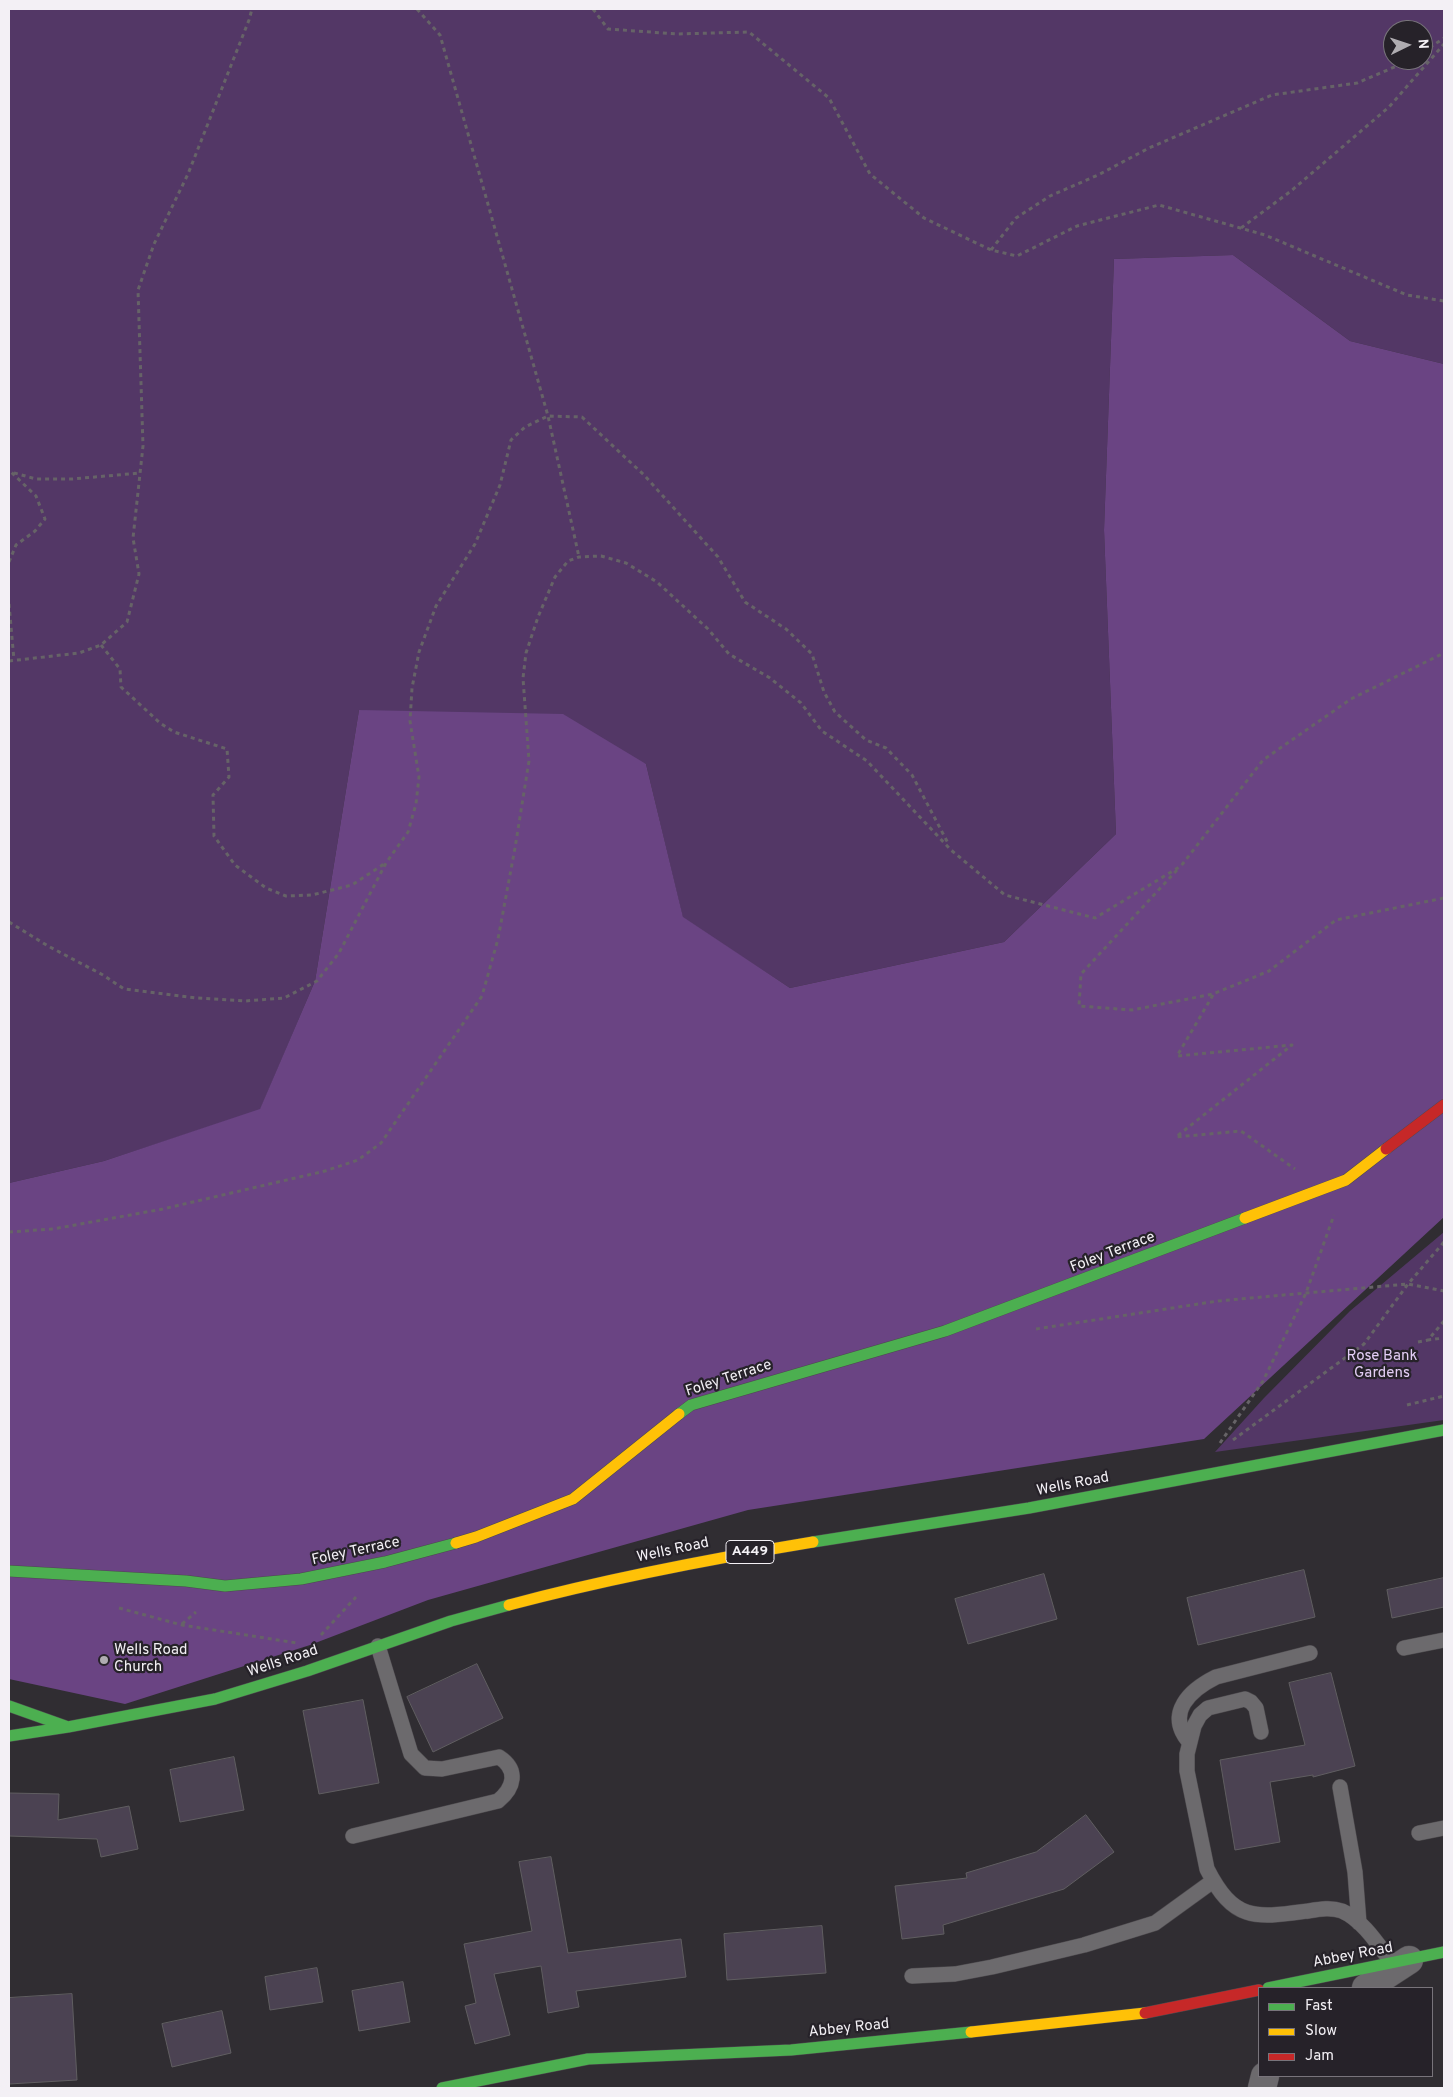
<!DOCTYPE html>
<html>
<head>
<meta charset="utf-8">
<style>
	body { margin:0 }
	#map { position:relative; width:1453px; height:2097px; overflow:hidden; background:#302d32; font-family:Overpass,sans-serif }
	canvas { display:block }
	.frame { position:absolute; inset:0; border:10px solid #f3f0f5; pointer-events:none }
	.legend { position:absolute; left:1258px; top:1987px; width:175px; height:90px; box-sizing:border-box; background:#262229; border:1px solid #78747b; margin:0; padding:6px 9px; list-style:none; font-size:15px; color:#f3f0f5 }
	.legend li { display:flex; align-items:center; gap:10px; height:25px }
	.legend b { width:25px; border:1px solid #78747b }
	.north { position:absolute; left:1383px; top:20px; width:50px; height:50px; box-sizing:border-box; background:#262229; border:1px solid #78747b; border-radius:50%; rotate:86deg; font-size:14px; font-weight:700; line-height:20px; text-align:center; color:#f3f0f5 }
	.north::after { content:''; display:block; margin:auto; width:18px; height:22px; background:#afacb1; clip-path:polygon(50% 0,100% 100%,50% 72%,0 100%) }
</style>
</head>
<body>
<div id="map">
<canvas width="1453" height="2097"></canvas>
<div class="frame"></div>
<ul class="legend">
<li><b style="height:6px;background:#4caf50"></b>Fast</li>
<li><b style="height:6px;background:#ffc107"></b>Slow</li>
<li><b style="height:6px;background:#c62828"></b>Jam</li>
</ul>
<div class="north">N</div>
</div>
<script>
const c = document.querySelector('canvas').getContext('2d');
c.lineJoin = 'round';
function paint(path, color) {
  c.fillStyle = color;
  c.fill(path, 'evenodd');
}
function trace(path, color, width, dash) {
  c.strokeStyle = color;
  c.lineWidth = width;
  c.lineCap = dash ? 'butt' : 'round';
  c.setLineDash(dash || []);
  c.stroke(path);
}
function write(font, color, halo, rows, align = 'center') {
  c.font = font + ' Overpass,sans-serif';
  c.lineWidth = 4.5;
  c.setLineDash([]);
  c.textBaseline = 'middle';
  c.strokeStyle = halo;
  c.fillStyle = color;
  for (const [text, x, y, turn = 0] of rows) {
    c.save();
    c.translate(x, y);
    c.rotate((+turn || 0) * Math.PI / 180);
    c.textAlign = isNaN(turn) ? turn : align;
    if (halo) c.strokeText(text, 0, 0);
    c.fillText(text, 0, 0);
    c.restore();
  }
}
paint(new Path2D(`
	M9,9H1444V364L1350,341L1233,255L1114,259L1104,530L1116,834L1004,942L790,988L683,918L646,764L359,710L315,981L260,1110L104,1161L9,1183ZM1393,30H1423V60H1393Z
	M1444,1232V1420L1215,1452L1264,1398L1350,1311Z`), '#533766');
paint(new Path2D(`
	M1233,255L1350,341L1444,364V1217L1204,1439L748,1510L428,1600L310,1645L125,1704L9,1679V1183L104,1161L260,1109L315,981L359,710L563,714L646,764L683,917L790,988L1004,942L1116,834L1104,530L1114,259Z`), '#6a4483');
const building = new Path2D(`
	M1304,1570L1315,1617L1198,1645L1187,1598Z
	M1044,1574L1057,1619L968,1644L955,1599Z
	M1444,1578V1607L1392,1618L1387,1590Z
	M477,1664L503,1718L433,1752L407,1697Z
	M1331,1673L1355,1766L1313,1777V1775L1270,1782L1280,1842L1235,1850L1220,1760L1305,1745L1289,1683Z
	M363,1700L379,1783L319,1794L303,1711Z
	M234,1757L244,1810L180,1822L170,1770Z
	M9,1793L59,1794L58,1820L129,1806L138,1849L101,1857L97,1839L9,1836Z
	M1086,1815L1114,1852L1064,1889L943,1925L944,1934L902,1939L895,1886L967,1878L966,1873L1036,1852Z
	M551,1857L568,1953L681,1939L686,1977L576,1991L579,2007L548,2013L541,1966L494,1974L510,2035L475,2044L465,2006L476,2003L464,1944L532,1931L519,1862Z
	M822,1926L826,1973L727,1980L724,1934Z
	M317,1968L323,2002L270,2010L265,1977Z
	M403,1982L410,2022L359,2031L352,1991Z
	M72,1994L77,2080L9,2084V1998Z
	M222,2011L231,2053L172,2067L162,2024Z`);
paint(building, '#4b4252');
trace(building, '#605e61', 1);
const lane = new Path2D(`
	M1404,1648L1444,1640
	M1261,1732L1256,1708L1251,1702L1245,1699L1208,1708L1200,1715L1194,1726L1187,1754V1771L1207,1869C1234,1922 1255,1918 1308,1911C1320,1909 1331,1907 1342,1911C1363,1920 1379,1946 1392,1963
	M1189,1742C1165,1713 1190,1690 1216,1677L1310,1653
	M1340,1787L1355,1872L1359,1923
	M1419,1833L1444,1828
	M353,1836L498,1801C514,1788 519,1770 499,1757L442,1769L425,1768L411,1754L378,1646
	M912,1976L955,1974L992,1967L1084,1945L1155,1923L1213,1881`);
const street = new Path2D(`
	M1366,1988L1409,1960
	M1262,2088L1265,2076`);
const fast = new Path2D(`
	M679,1414L691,1405L945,1331L1245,1218
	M813,1542L1029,1508L1444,1430
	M9,1571L186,1581L225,1586L301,1579L385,1562L456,1543
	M9,1706L68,1727
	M9,1736L68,1727L215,1699L307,1671L451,1621L509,1605
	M1268,1988L1444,1952
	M442,2088L588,2059L791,2050L971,2032`);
const slow = new Path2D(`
	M1245,1218L1346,1180L1386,1149
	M456,1543L476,1537L573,1499L679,1414
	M509,1605C610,1578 710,1559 813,1542
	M971,2032L1145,2013`);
const jam = new Path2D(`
	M1386,1149L1444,1105
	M1145,2013L1259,1990`);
trace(lane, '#4d4a4e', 16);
trace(street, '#4d4a4e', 29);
trace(fast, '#4d4a4e', 12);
trace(slow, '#4d4a4e', 12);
trace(jam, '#4d4a4e', 12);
trace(new Path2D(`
	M417,9L440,35L548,416L579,557
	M593,9L608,29L677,34L749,32L829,98L870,174L924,218L991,250L1017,256L1077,226L1159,205L1265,235L1407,295L1444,301
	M1444,9V10
	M1423,52L1444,38
	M1241,228L1291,191L1389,107L1444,44
	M991,250L1016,218L1050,196L1098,175L1149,148L1272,95L1357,83L1411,60
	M9,562L16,545L35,531L45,519L36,496L11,472L36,479H72L140,473
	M9,604L14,660
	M101,645L120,669L121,687L160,723L174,732L227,749L229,777L213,795L214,836L235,865L266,888L286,896L312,895L352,885L384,864
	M9,661L79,653L101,645L127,622L139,574L133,538L143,446L138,290L154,244L188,174L249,20L252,9
	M1177,870L1081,974L1079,1006L1132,1010L1213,994L1269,971L1336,920L1444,898
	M9,922L48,946L103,975L124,989L197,998L245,1001L284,998L317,981L339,953L386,863L408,832L416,804L419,777L410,721L412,688L419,652L436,606L475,544L500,485L511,440L525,427L548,416L582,417L644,475L718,557L745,602L786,629L812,654L824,692L835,712L866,740L886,748L912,775L949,845
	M1213,995L1177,1056L1292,1045L1176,1137L1241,1131L1295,1169
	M9,1232L53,1229L163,1209L325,1171L358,1160L381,1143L482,996L498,939L515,848L529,761L523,678L526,653L538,617L555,577L568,561L579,557L601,556L626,563L657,582L708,629L729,654L770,678L801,703L822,731L867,761L951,850L1005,895L1095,918L1181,866L1263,760L1351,699L1444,653
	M1444,1321L1428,1340L1444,1338
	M1036,1329L1218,1301L1306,1293L1408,1284L1444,1291
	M1418,1342L1428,1340
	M1407,1405L1444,1396
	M1233,1440L1364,1344L1408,1284L1444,1242
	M1220,1443L1263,1381L1306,1293L1334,1215
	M119,1608L182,1625L297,1643
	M182,1624L196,1612
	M321,1635L356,1597`), '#666367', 3, [4, 4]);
trace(lane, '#6c6a6d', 15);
trace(street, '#6c6a6d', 28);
trace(fast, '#4caf50', 11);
trace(slow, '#ffc107', 11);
trace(jam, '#c62828', 11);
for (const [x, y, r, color] of [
	[104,1660,5,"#afacb1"]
]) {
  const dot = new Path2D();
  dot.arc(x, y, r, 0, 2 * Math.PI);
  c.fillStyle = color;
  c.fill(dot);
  trace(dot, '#262229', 2);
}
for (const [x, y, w] of [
	[750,1552,48]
]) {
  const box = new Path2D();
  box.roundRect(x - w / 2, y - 11.5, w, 23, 4);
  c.fillStyle = '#262229';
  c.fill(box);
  trace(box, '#f3f0f5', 1);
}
write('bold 14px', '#f3f0f5', null, [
	["A449",750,1552]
]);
write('15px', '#f3f0f5', '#262229', [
	["Foley Terrace",1113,1253,-21],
	["Foley Terrace",729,1379,-18],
	["Wells Road",1073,1485,-11],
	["Wells Road",673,1551,-12],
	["Foley Terrace",356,1552,-12],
	["Wells Road",283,1662,-18],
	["Abbey Road",1353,1956,-11],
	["Abbey Road",849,2029,-6]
]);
write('15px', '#e3cdf5', '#262229', [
	["Rose Bank",1382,1357],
	["Gardens",1382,1374]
]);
write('15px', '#f3f0f5', '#262229', [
	["Wells Road",114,1651],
	["Church",114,1668]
], 'left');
</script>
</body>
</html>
